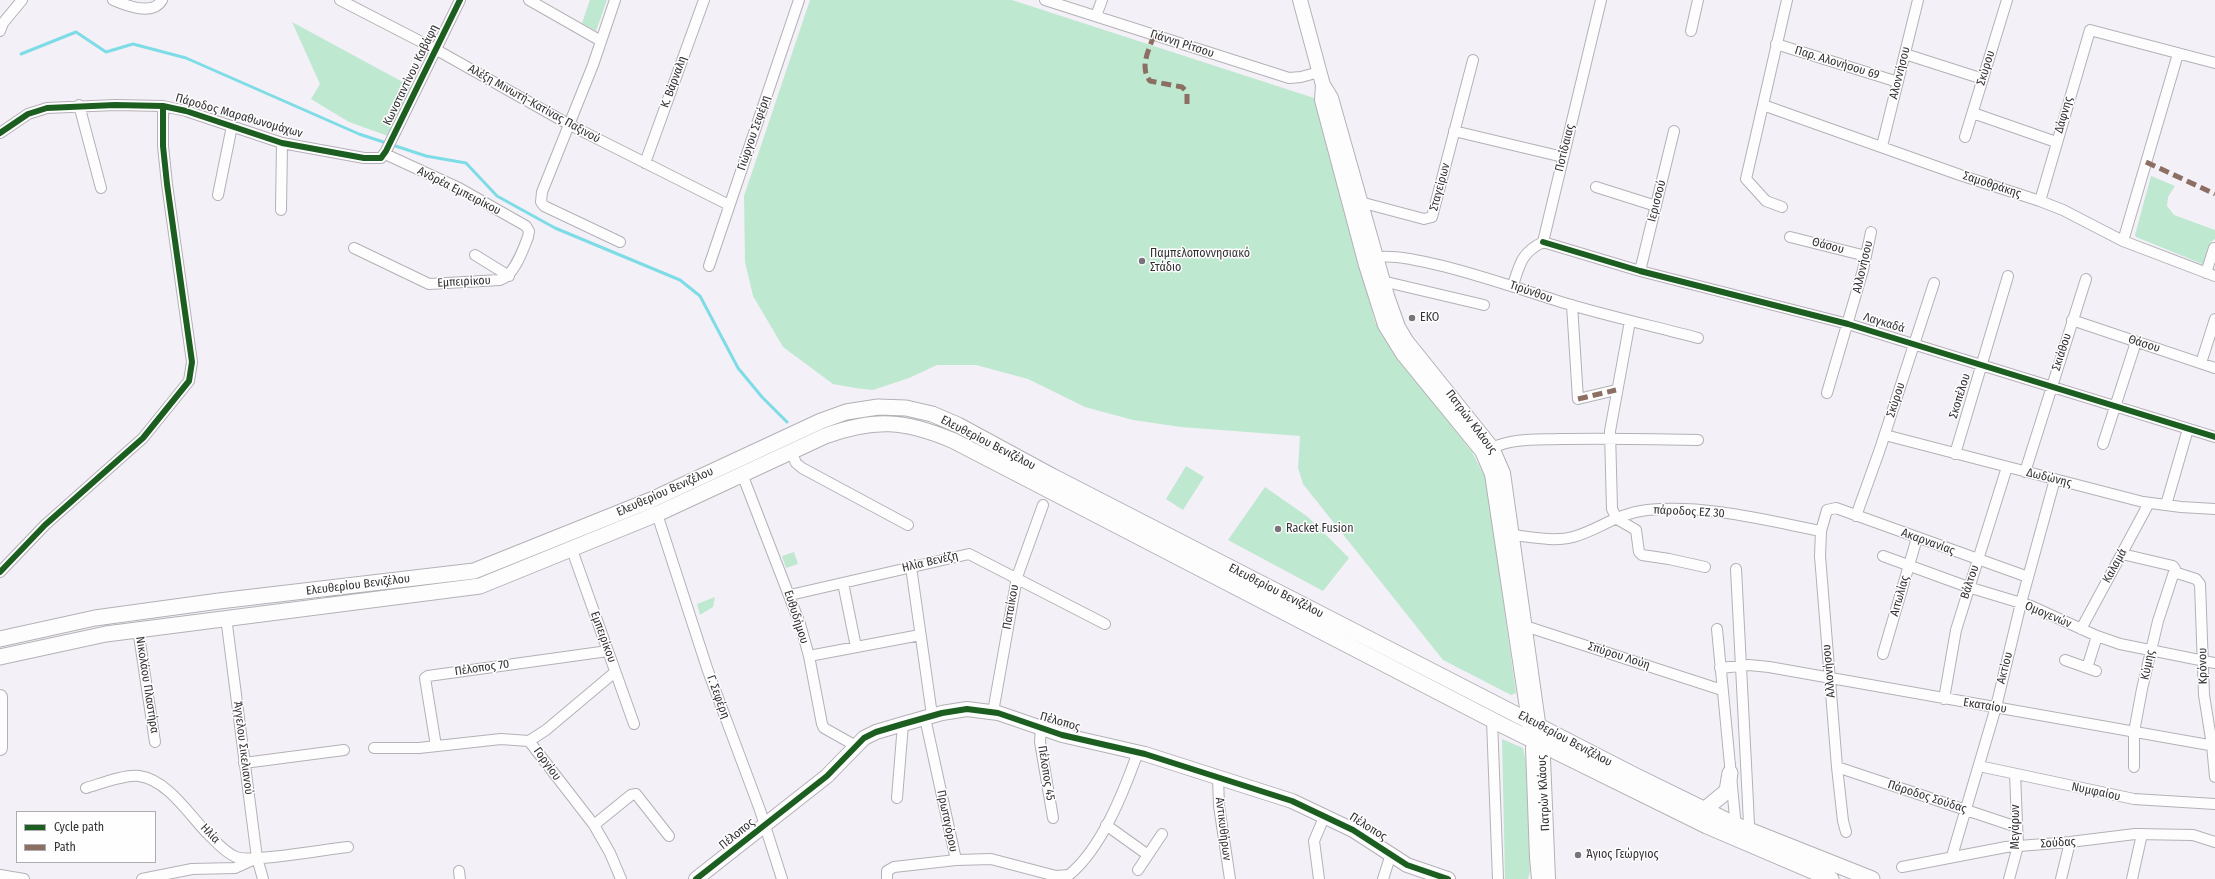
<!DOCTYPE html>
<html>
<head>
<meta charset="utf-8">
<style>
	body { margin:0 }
	#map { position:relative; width:2215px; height:879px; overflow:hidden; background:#f4f0f7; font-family:"Fira Sans Condensed",sans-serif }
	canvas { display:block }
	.legend { position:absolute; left:16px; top:811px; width:140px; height:52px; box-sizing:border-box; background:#fefefe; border:1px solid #aeacae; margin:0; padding:5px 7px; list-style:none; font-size:12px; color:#353236 }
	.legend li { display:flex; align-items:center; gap:8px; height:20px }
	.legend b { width:20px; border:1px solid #aeacae }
</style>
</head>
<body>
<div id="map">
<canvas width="2215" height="879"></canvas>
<ul class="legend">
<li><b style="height:5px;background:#1b5e20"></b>Cycle path</li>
<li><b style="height:5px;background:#8d6e63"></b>Path</li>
</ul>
</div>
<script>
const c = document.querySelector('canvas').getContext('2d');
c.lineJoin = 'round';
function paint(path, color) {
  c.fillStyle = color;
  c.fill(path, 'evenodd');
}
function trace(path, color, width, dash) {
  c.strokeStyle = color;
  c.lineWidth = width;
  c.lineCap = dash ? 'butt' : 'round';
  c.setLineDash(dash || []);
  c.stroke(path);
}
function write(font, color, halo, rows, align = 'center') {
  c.font = font + ' "Fira Sans Condensed",sans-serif';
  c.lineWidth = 3;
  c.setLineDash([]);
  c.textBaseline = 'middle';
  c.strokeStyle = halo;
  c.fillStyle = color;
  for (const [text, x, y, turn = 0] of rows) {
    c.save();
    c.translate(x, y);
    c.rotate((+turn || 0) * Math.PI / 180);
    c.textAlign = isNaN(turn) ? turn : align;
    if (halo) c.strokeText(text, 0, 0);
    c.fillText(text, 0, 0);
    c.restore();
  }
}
paint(new Path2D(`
	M590,0H607L596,31L582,23Z
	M810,0H1012L1314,98L1375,322L1398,357L1472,452L1486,479L1516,693L1511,695L1443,660L1303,484L1298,468L1300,436L1181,427L1133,420L1085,407L1028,379L976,365H937L909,378L873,390L855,388L833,384L783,347L753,296L745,262L744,196Z
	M292,22L412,87L388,136L349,122L311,99L320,84Z
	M2151,176L2175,186L2168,197L2167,206L2174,215L2215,230V239L2211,242L2205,265L2136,237L2135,235Z
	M1186,466L1204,477L1183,510L1166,499Z
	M1265,487L1308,517L1349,558L1323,591L1228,540Z
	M794,552L798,564L786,568L782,556Z
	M715,597L713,607L700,615L697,604Z
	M1502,739L1523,748L1526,762L1530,872L1528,879H1505Z`), '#bfe8d0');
trace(new Path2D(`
	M21,54L76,32L106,52L133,44L186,58L359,134L426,156L466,163L497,196L555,228L680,280L700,296L738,368L762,397L787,422`), '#7edce6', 3);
const street = new Path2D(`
	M113,0C127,6 153,16 162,0
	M340,0L435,49L570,125L729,205
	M529,0L601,41
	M615,0L593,65L542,192L541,202L544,206L620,242
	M1045,0L1289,78L1301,77L1319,72
	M1096,16L1102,0
	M0,31L3,23L22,0
	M1691,31L1698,0
	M1776,44L1898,82
	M1905,54L1983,79
	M79,105L101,188
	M1763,105L1960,175L2040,201L2063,210L2123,241L2215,276
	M1973,113L2056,142
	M1454,131L1563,157
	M0,133L28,114L47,108L115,105L163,106L186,111L282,143L364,158H381L386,151L460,0
	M1965,137L2007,0
	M1882,146L1918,0
	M645,163L704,0
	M1596,187L1656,206
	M218,195L232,126
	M2040,201L2090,30L2215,63
	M1360,202L1424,219L1432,217L1473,60
	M1782,207L1766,201L1746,179L1787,0
	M281,210L282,143
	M1790,237L1866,256
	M2123,241L2178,54
	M1543,242L1640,271L1848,324L2215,437
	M354,248L429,284L500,280C514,276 523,250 528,237L529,231L526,226L459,188L385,154
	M475,255L509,276
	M1371,259C1400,245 1535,295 1571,305C1613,317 1656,327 1698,338
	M709,266L799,0
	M1640,271L1674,131
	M2206,273L2214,248
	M1382,281L1484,305
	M1513,285C1520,264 1521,253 1543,242L1601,0
	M1572,305L1578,399L1616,390
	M2072,320L2215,368
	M1630,321L1610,431L1612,509L1617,519L1636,530L1639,552L1642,555L1669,559L1705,567
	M2201,363L2215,319
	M1827,393L1863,270L1871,232
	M1885,435L2143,502L2181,507L2215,509
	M2103,444L2136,342
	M1492,448C1513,438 1537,440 1560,439C1606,438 1652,439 1698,440
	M791,451L796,463L802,468L908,525
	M1955,454L2008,276
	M2025,472L2086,279
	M742,474L800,624L809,656L822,724L824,728L856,746
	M2166,505L2188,429
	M657,514L708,671L760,810L782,879
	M1856,516L1880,449L1934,283
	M1513,535C1531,537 1555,542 1573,537C1599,530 1617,513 1647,510C1704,504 1765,520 1821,531
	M572,550L634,724
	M2122,554L2173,566L2175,569L2158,621L2142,689L2134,732V767
	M1883,556L1968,587L2031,606L2097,636L2120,644L2215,663
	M911,567L932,715
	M1736,569L1748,803L1749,825L1746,834
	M0,572L45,525L143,438L189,381L192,362L167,184L163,146V106
	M2174,572L2196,579L2200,584L2204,695L2212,745L2215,777
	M843,583L856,647
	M790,595L969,554L1105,624
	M226,617L257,858L263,879
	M1518,626H1525L1722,690
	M138,629L155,742
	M1717,629L1736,828
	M2081,629L2149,503
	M1883,654L1917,538
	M809,656L920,635
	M2065,660L2096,671
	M1720,668L1749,665L1769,667L2215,746
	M2087,668L2097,636
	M1944,699L1956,630L2007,467
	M993,712L1017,577L1043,505
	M925,718L956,860L991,859L1056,876L1069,875C1102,848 1124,791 1138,752
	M1492,720L1498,879
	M1041,728L1040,742L1053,818
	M529,741L546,730L615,672
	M436,746L425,678L428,676L608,651
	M374,748H419L501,739L529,741L594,825L610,853L621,879
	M244,763L344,750
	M1979,766L2134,799L2215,804
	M1837,767L2017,827
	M1218,778L1219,806L1230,879
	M86,788C100,784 125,774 139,776C169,780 191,818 210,836C217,843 226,853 236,857C252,863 326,849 348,847
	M897,798L903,724
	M594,825L631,795L636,794L669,836
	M1106,825L1148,855L1138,870
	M1846,832L1843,821L1837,767L1820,556L1821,531L1827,510L1836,508L2028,577
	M1148,855L1162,834
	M1952,856L1996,707L2021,603L2055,479
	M1902,867L2006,847L2070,842L2135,834L2193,835L2215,842
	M459,871L460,879
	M0,875L24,879
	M142,879L192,869L235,868L255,859
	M887,879V871L894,867L956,860
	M1319,879L1314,841L1325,815
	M1383,879L1391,854
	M2009,879L2018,846L2015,774
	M2061,879L2070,842
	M2132,879L2142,834`);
const secondary = new Path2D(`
	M1300,0L1323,85L1331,98L1387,296L1398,327L1407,342L1492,448L1503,473L1543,758L1548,879
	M1323,85L1322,100L1366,265L1385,325L1403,354L1482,451L1492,474L1530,728
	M0,697V748
	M1533,748L1537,858L1539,879
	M696,879L827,776L864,738L876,732L903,724L942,713L967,709L998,713L1062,735L1145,754L1292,801L1353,830L1407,865L1448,879`);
const primary = new Path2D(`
	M0,639L95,618L219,601L474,571L651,500L821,421L846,412L878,407L906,408L932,414L958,425L1052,476L1634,775L1736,825L1872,879
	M0,657L106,634L480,586L657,514L825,436C875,418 905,420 954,441L1504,726L1707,826L1831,879
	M1704,810L1727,791L1730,773`);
trace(street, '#b4b1b6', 12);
trace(secondary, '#b4b1b6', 16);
trace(primary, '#b4b1b6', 17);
trace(street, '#fdfdfe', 10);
trace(secondary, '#fdfdfe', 14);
trace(primary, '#fdfdfe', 15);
trace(new Path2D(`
	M1154,35C1149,50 1139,67 1150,81L1182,87L1187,92V106
	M2146,162L2215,194
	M1578,399L1616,390`), '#8d6e63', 5, [10, 5]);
trace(new Path2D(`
	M0,133L28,114L47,108L115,105L163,106L186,111L282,143L364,158H381L386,151L460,0
	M1543,242L1640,271L1848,324L2215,437
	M0,572L45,525L143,438L189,381L192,362L167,184L163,146V106
	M696,879L827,776L864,738L876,732L903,724L942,713L967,709L998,713L1062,735L1145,754L1292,801L1353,830L1407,865L1448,879`), '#1b5e20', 6);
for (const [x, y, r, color] of [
	[1142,261,4,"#78747a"],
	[1412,318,4,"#78747a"],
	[1278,529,4,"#78747a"],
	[1578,855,4,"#78747a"]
]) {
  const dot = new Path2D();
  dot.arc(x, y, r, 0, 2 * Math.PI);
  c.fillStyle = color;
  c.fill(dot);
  trace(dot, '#fefefe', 1.5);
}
write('12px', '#353236', '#fefefe', [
	["Γιάννη Ρίτσου",1182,44,18],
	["Παρ. Αλονήσου 69",1837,63,17],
	["Σκύρου",1986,68,-73],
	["Αλοννήσου",1900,73,-76],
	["Κωνσταντίνου Καβάφη",411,75,-64],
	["Κ. Βάρναλη",674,82,-70],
	["Αλέξη Μινωτή-Κατίνας Παξινού",534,104,29],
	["Δάφνης",2064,115,-74],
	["Πάροδος Μαραθωνομάχων",239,116,16],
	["Γιώργου Σεφέρη",754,133,-71],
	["Ποτίδαιας",1565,148,-76],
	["Σαμοθράκης",1992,185,18],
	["Σταγείρων",1440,187,-75],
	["Ανδρέα Εμπειρίκου",459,191,27],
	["Ιερισσού",1657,201,-76],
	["Θάσου",1828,246,15],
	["Αλλονήσου",1863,267,-77],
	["Εμπειρίκου",464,282,-3],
	["Τιρύνθου",1531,292,19],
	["Λαγκαδά",1884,323,17],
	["Θάσου",2144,344,18],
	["Σκιάθου",2062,352,-72],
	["Σκοπέλου",1960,396,-73],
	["Σκύρου",1896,400,-72],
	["Πατρών Κλάους",1471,422,53],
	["Ελευθερίου Βενιζέλου",988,443,27],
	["Δωδώνης",2049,478,14],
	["Ελευθερίου Βενιζέλου",665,492,-24],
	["πάροδος ΕΖ 30",1689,512,3],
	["Ακαρνανίας",1928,542,20],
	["Ηλία Βενέζη",930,562,-13],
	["Καλαμά",2115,566,-61],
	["Βάλτου",1970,582,-72],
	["Ελευθερίου Βενιζέλου",358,585,-7],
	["Ελευθερίου Βενιζέλου",1276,591,27],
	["Αιτωλίας",1900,596,-74],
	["Παταίκου",1011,607,-80],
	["Ομογενών",2048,615,23],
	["Ευθυδήμου",796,617,72],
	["Εμπειρίκου",603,637,70],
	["Σπύρου Λούη",1619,656,18],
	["Κύμης",2148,665,-78],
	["Κρόνου",2203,666,-91],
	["Πέλοπος 70",482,668,-8],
	["Ακτίου",2005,668,-76],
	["Αλλονήσου",1829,671,-95],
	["Νικολάου Πλαστήρα",147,685,81],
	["Γ. Σεφέρη",718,697,70],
	["Εκαταίου",1985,706,9],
	["Πέλοπος",1060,722,16],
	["Ελευθερίου Βενιζέλου",1565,739,28],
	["Άγγελου Σικελιανού",243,748,83],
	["Γοργίου",547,764,54],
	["Πέλοπος 45",1046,773,81],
	["Νυμφαίου",2096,792,12],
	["Πατρών Κλάους",1544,793,-93],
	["Πάροδος Σούδας",1927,797,18],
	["Πρωταγόρου",947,821,78],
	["Πέλοπος",1368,827,32],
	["Μεγάρων",2016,827,-90],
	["Αντικυθήρων",1223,829,83],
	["Ηλία",210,834,46],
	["Πέλοπος",737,834,-39],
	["Σούδας",2058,843,-4]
]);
write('12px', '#353236', '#fefefe', [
	["Παμπελοποννησιακό",1150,254],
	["Στάδιο",1150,268],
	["EKO",1420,318],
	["Racket Fusion",1286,529],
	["Άγιος Γεώργιος",1586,855]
], 'left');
</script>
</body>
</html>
